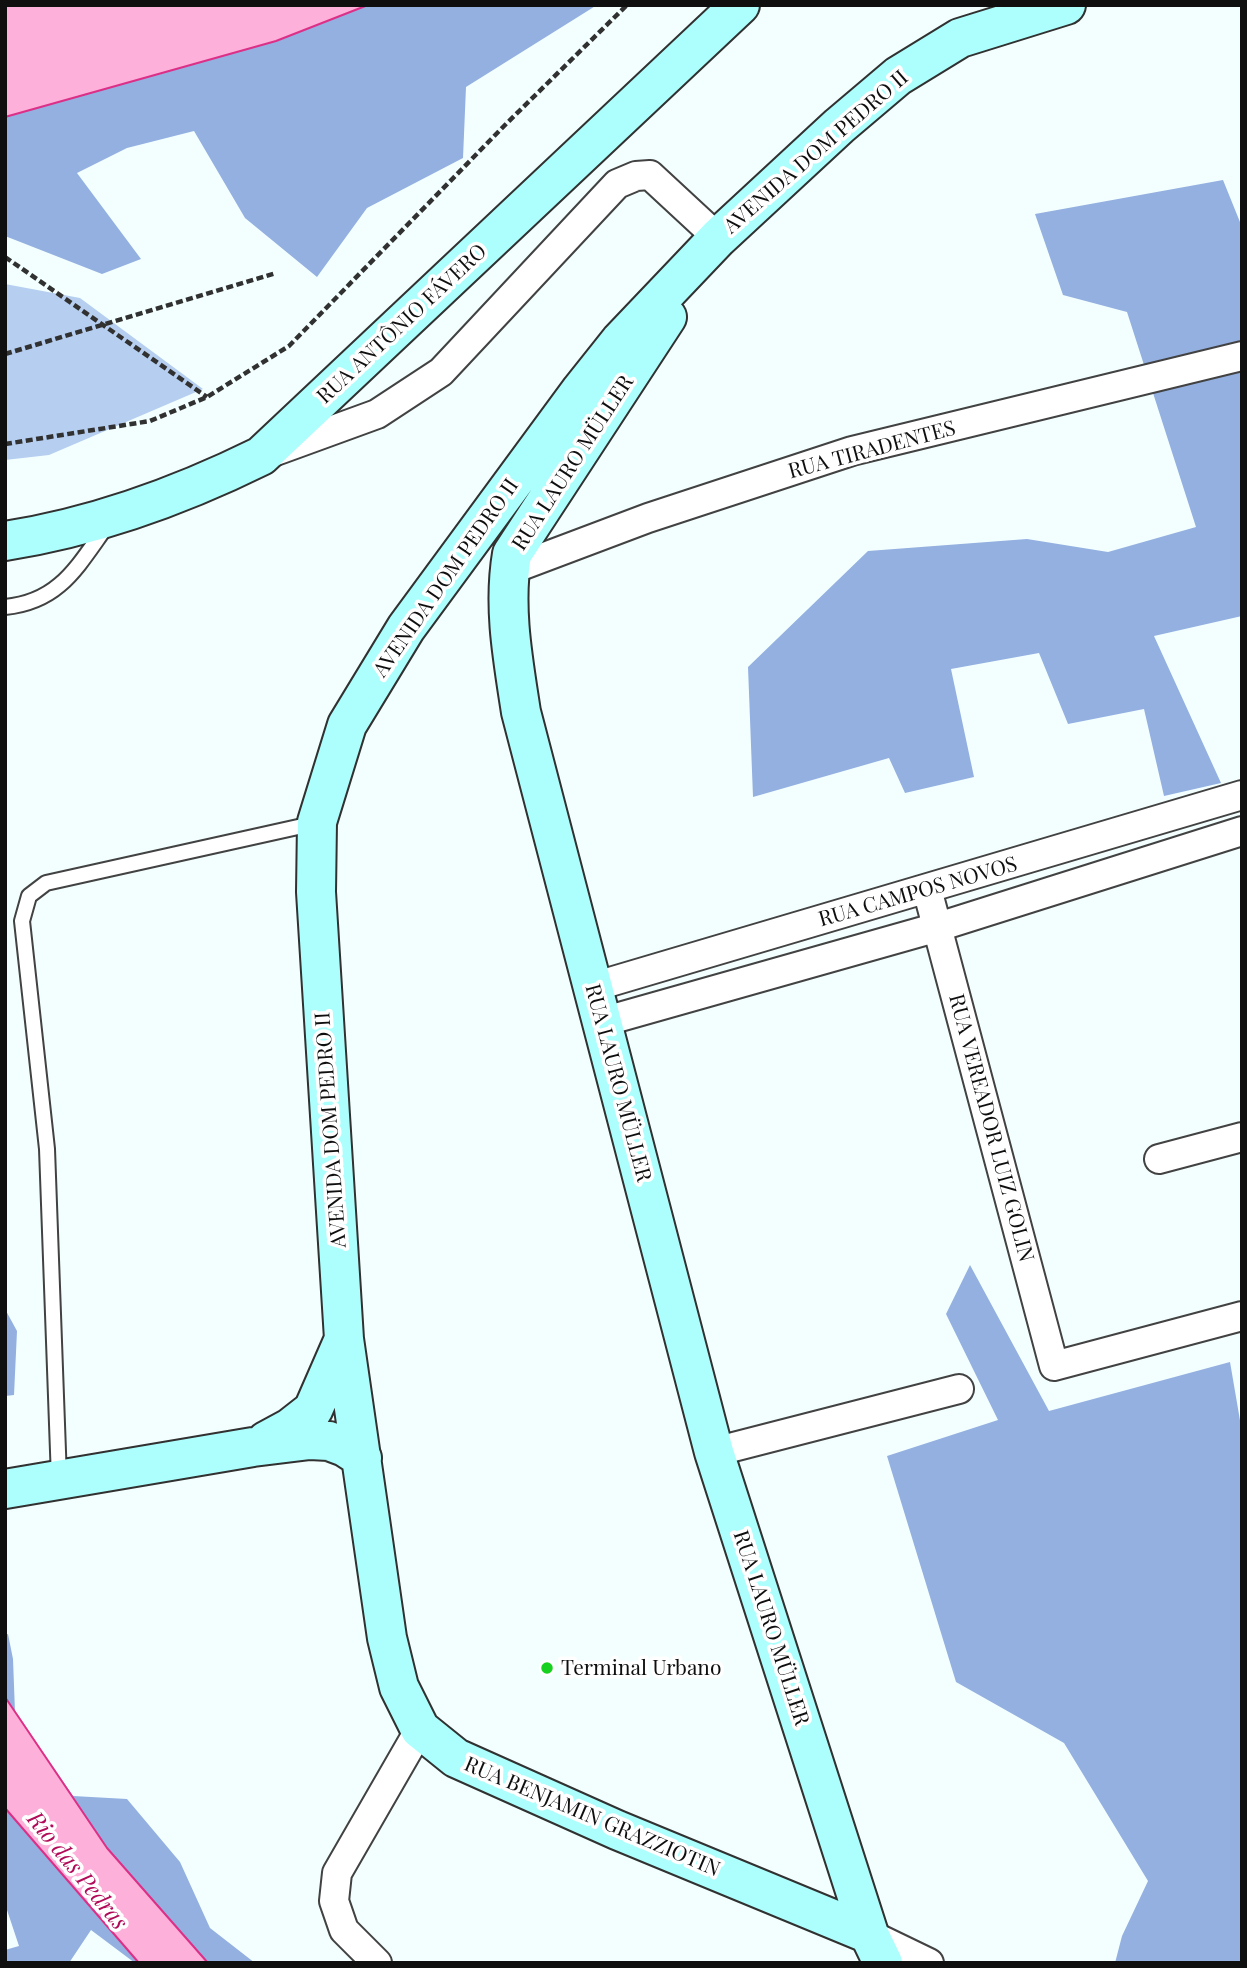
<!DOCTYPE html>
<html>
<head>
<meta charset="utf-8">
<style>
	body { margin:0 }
	#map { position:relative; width:1247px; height:1968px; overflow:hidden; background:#f2fffe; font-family:"Playfair Display",serif }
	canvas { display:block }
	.frame { position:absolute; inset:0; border:7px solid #0f0f0f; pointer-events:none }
</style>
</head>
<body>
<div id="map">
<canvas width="1247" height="1968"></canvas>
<div class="frame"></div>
</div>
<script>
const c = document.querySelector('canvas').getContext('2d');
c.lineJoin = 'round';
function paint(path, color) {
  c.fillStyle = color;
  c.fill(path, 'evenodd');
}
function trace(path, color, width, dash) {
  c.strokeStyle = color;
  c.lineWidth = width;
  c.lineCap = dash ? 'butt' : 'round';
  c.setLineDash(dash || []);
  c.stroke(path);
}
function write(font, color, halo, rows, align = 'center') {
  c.font = font + ' "Playfair Display",serif';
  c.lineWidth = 7;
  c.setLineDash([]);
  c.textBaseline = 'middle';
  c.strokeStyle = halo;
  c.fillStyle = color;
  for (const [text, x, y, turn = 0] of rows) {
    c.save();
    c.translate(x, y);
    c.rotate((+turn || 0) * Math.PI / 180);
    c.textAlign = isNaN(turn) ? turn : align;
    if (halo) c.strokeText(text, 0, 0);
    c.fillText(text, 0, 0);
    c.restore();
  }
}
paint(new Path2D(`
	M5,284L80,298L203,389L49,455L5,460Z`), '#b6ceef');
paint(new Path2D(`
	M368,5H597L466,87L463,158L367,208L317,277L245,218L194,131L127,148L77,173L141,259L102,274L5,236V117L276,41Z
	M1223,180L1242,227V616L1154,636L1221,783L1164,796L1144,709L1068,724L1039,653L951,669L974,777L905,793L889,758L753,797L748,667L868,551L1027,539L1108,552L1196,527L1127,312L1063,295L1035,214Z
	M970,1265L1049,1411L1230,1362L1242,1432V1963H1115L1122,1936L1148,1881L1064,1743L956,1682L887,1456L998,1420L946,1314Z
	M5,1309L17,1331L14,1395L5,1396Z
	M8,1634L13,1659L15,1712L73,1796L127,1799L180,1862L210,1928L255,1963H135L91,1930L69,1963H5V1950L19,1946L5,1904V1635Z`), '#94b0e1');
const water = new Path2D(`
	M5,5H368L276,41L5,117Z
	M5,1697L107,1848L208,1963H139L5,1808Z`);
paint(water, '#fdb0d9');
trace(water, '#dc2f87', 2);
const lane = new Path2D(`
	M5,607C59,602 77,567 106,527
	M59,1479L47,1149L22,921L29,896L46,883L316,823`);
const street = new Path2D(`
	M270,453L377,414L441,372L617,184L636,176L650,175L718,238
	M510,570L648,518L852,451L1242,356
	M927,889L1054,1366L1242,1316
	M593,987L1242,795
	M602,1022L938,927L1242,831
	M1159,1159L1242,1137
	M714,1452L959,1389
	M869,1934L929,1963
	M377,1963L344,1930L334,1901L337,1873L420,1729`);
const secondary = new Path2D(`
	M667,317L512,554C503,607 513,660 521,712L714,1452L869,1934L883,1963
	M5,541C95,527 180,496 261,456L740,5
	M266,1441L290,1428L313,1410L344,1339
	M5,1489L253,1447L310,1440L329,1441L345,1447L362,1458
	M869,1934L617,1830L456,1758L420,1729L399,1687L387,1638L344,1339L316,892L317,822L347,725L406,628L581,390L620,341L718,238L839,126L898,76L960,38L1066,5`);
trace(lane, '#424242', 18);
trace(street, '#424242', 32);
trace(secondary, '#313131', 42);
trace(new Path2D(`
	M5,257L207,397
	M5,354L276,273
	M5,444L150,421L207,397L289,346L506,124L627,5`), '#313131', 4.5, [7, 3.5]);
trace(lane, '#fff', 14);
trace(street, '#fff', 28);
trace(secondary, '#adfffd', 38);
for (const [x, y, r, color] of [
	[547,1668,7,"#17d020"]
]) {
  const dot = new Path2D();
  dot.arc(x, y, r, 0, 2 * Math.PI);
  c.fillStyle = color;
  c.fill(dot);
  trace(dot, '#fff', 2.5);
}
write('21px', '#0f0f0f', '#fff', [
	["AVENIDA DOM PEDRO II",816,152,-41],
	["RUA ANTÔNIO FÁVERO",402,324,-43],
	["RUA TIRADENTES",872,450,-15],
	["RUA LAURO MÜLLER",573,463,-57],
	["AVENIDA DOM PEDRO II",446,578,-55],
	["RUA CAMPOS NOVOS",918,892,-16],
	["RUA LAURO MÜLLER",618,1083,75],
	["RUA VEREADOR LUIZ GOLIN",991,1128,75],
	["AVENIDA DOM PEDRO II",331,1130,-94],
	["RUA LAURO MÜLLER",771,1628,72],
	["RUA BENJAMIN GRAZZIOTIN",592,1817,23]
]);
write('21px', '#0f0f0f', '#fff', [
	["Terminal Urbano",561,1668]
], 'left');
write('italic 23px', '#b00a58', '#fff', [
	["Rio das Pedras",77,1871,51]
]);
</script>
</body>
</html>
